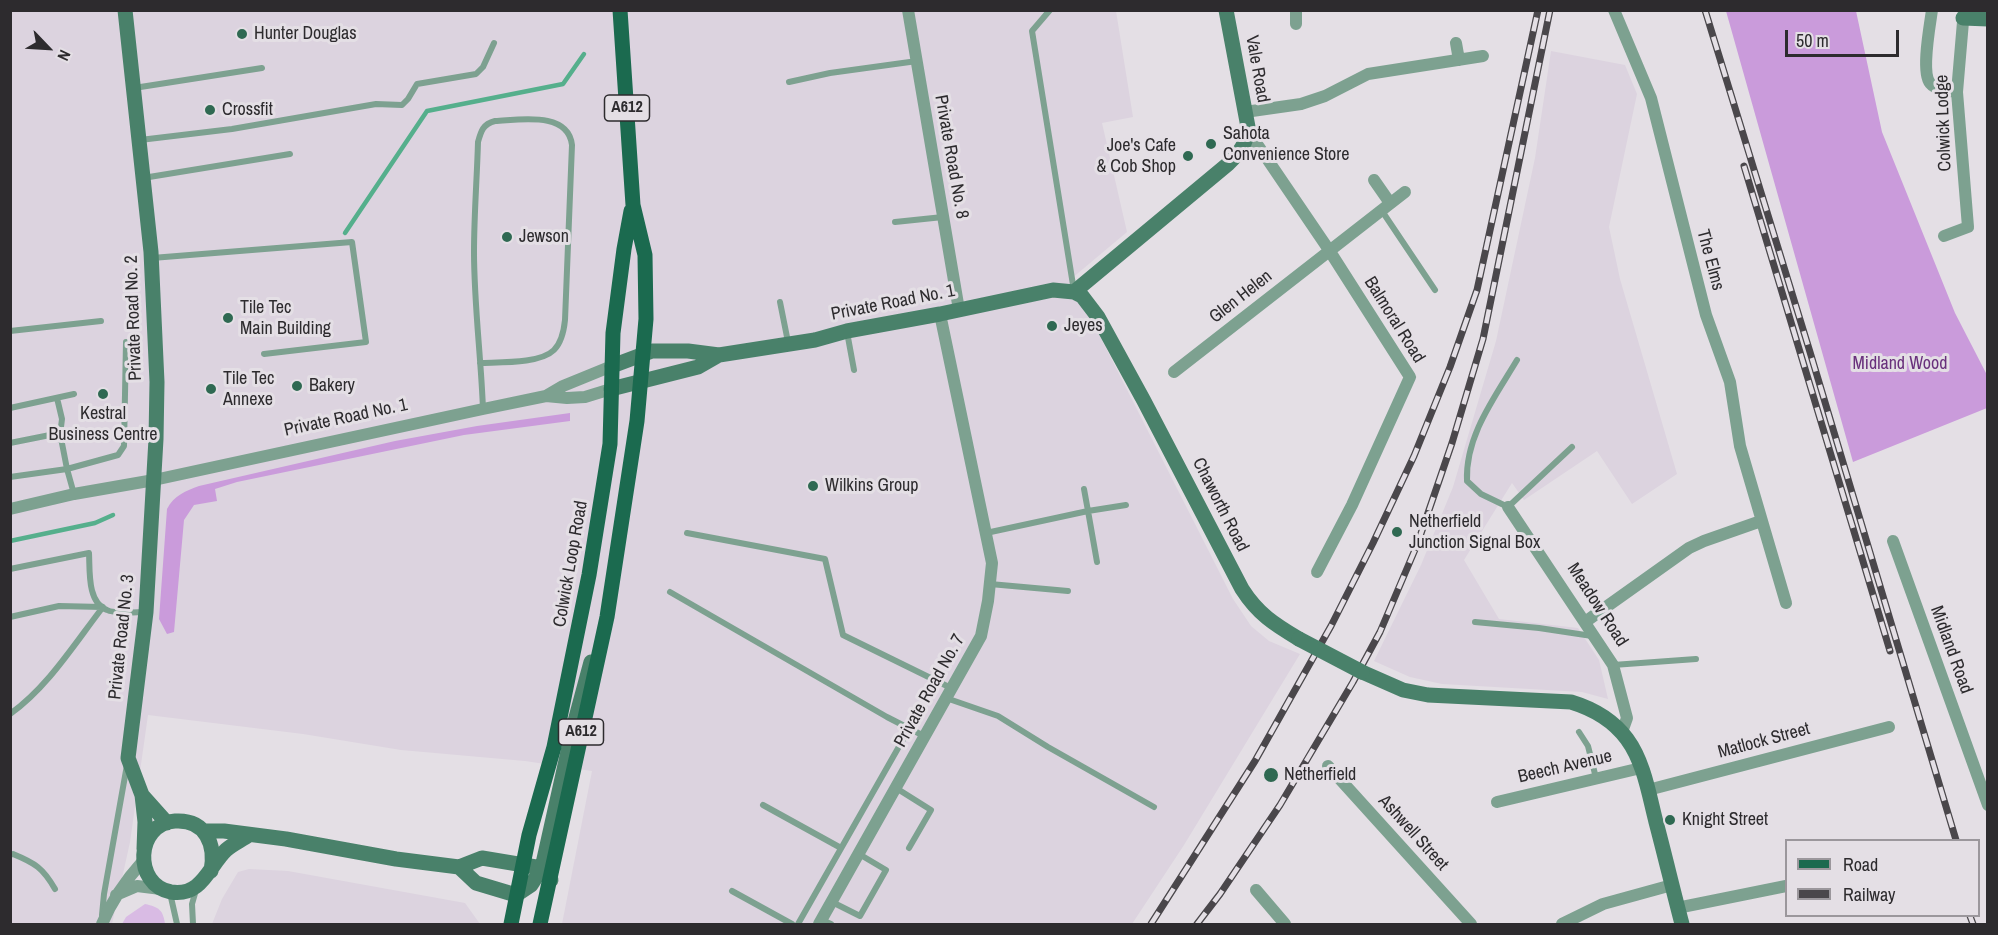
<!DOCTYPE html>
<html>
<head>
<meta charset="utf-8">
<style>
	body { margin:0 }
	#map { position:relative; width:1998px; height:935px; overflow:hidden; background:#e4dfe5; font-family:"Archivo Narrow",sans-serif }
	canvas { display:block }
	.frame { position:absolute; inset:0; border:12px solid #2d2b2e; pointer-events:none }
	.legend { position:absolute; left:1785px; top:839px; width:195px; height:78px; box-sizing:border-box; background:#e4dfe5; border:2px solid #9b979c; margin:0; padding:8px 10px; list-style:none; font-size:18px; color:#2d2b2e }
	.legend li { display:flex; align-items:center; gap:12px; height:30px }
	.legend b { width:30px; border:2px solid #9b979c }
	.north { position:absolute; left:18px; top:18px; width:60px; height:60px; -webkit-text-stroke:4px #e4dfe5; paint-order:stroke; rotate:115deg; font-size:16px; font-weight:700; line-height:24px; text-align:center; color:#2d2b2e }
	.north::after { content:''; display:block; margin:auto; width:21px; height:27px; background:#2d2b2e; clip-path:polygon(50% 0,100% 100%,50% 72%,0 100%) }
	.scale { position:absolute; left:1785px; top:30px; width:114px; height:27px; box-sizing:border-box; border:3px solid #2d2b2e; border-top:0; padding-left:8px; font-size:18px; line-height:21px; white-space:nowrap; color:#2d2b2e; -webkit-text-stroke:4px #e4dfe5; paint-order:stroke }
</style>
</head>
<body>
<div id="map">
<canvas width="1998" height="935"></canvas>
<div class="frame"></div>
<ul class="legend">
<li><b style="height:8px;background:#1b6a4f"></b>Road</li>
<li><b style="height:8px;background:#4a474b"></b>Railway</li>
</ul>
<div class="north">N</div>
<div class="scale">50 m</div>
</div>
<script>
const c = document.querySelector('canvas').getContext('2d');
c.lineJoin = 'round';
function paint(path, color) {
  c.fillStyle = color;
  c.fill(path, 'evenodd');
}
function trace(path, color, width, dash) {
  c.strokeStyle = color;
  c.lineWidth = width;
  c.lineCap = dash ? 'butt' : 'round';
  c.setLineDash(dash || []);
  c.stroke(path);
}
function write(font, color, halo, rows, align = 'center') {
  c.font = font + ' "Archivo Narrow",sans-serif';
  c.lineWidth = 6;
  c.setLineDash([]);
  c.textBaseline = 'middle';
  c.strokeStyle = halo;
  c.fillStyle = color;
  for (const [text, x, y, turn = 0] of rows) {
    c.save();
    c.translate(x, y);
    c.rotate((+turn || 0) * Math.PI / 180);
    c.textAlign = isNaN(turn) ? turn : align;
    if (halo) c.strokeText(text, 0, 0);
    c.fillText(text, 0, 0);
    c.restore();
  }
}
paint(new Path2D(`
	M10,11H1116L1133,117L1102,123L1127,232L1071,279L1233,599L1251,626L1269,641L1300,654L1184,845L1132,924H562L592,771L525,761L401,750L303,734L148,715L130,842L112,924H11Z
	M1551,51L1625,65L1637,94L1609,227L1620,279L1677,474L1632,504L1597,451L1524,500L1512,483L1464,560L1499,619L1578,628L1599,660L1608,699L1582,692L1442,684L1410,677L1374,661L1421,565L1453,487L1496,341L1535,158Z
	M249,869L288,871L465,903L480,924H212L222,899L238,872Z`), '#dcd3df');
paint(new Path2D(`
	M145,904C159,907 163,910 165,924H122L126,917Z`), '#d9bbe4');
paint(new Path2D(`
	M1726,11H1856L1882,132L1955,313L1987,375V408L1853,462Z
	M570,413V421L464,435L237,482L215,489L217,501L194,505L184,520L174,632L167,634L159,619L167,509C174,495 186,491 199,486L395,441L477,426Z`), '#ca9bdb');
trace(new Path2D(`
	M345,233L427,111L563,84L584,54
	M10,541L95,523L113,515`), '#55af8c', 4.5);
trace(new Path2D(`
	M1050,10L1032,31L1074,291
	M789,82L830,73L917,61
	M134,88L262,68
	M140,140L232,129L376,104L402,105L408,99L417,84L476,74L483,67L494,43
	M143,178L290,154
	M1382,211L1435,290
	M895,222L943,217
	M152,258L352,242L366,342L264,354
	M780,302L788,342
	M10,331L101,321
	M847,332L854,370
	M1517,360C1495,397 1465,436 1467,481L1481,494L1508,507L1572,447
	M480,363C499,362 540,364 554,350C562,342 564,330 565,320L572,145C568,111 520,120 495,121C483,124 481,131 478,142C477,178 474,215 474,252C474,304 481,357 483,409
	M57,398L62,419L60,435
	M10,408L74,394
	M10,443L60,433L67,469L10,477
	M1084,489L1088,511L1126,505
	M74,494L67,469L118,455L124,446L126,342
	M687,533L825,559L843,635L951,688
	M986,533L1088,511L1097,562
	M10,569L89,553C90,571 87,602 107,610C114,614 136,612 146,612
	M990,584L1068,591
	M670,592L887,717L924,736
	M10,617L59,606L102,607
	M1475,622L1539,628L1592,636
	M1613,665L1696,659
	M946,698L998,716L1048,747L1154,807
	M10,714C48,687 75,643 103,607
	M1579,732L1588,746L1596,778
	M896,788L931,810L909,848
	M763,805L841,848
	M10,855L13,854C35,863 43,868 55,889
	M732,891L792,924
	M170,893L177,924
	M832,902L860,916L886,870L859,854
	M102,915L104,894L127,765
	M822,920L831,924
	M193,924L192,904L196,890
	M798,924L909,729`), '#7da190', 6);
trace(new Path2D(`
	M908,10L959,310
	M1296,10V24
	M1614,10L1651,98L1706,315L1730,382L1740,446L1786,603
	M1932,10C1930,25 1921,72 1930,83C1936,90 1948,91 1957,92
	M1456,43L1459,60
	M1245,112L1301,104L1325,96L1368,74L1483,56
	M1247,135L1257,144L1329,250L1410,377L1352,505L1317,572
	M1374,180L1390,203
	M1944,236L1968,227L1957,92L1964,10
	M1174,372L1405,192
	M546,396L563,386L612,366
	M1508,507L1613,665L1627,718L1622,732
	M10,509L74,494L154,480L483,409L546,396L567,398L585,397L611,389
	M1893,541L1988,805
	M1585,622L1689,548L1704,541L1761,521
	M1328,766L1471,924
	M1648,790L1889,727
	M1497,802L1641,768
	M1256,890L1285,924
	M116,895L137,886L161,889
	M1677,908L1786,886
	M102,924C112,900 125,881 143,861
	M819,924L981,636L988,601L992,563L940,314
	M1562,924L1603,904L1672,885`), '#7da190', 12);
trace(new Path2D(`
	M125,10L151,252L157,382L156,439L146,612L128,758L142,795L145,822L144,849
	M1963,18L1988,19
	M1074,292L1228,164C1239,153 1247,144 1248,127L1226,10
	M612,366L652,351H688L719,355L815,340L847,331L940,314L1053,290L1074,292L1082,296L1098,317L1144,401L1242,589C1258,614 1274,624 1299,639
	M611,389L698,367L719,355
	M1362,672L1403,690L1428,695L1571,702C1594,709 1613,720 1627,739C1644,762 1649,795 1656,822C1665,856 1673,890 1682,924
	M142,795L167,823
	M203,831H224L286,839L396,859L459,867L482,858L542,868L551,880
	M459,867L476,883L516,895L531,885L542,868L574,725L591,662
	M211,871C216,845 206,819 175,821C135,824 133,885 171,892C202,897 209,866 226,850C233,844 242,840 249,835`), '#49816a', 15);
trace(new Path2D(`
	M511,924L529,835L554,747L589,575L610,444L613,333L624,249L631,211
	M540,924L607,617L637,421L646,319L645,255L633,205L620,10`), '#1b6a4f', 15);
const rail = new Path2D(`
	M1705,10L1810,352L1956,840
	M1744,166L1890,651
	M1970,916L1973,924
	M1151,924L1255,761L1331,626L1373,543L1414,456L1450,367L1477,290L1538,10
	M1197,924L1220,894L1280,805L1353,682L1380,632L1417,545L1452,443L1483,339L1550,10`);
trace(rail, '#4a474b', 7);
trace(rail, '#e4dfe5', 4.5, [14]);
trace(new Path2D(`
	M1299,639L1362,672`), '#49816a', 15);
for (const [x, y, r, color] of [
	[242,34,6,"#2f6952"],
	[210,110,6,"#2f6952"],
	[1211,144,6,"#2f6952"],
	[1188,156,6,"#2f6952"],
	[507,237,6,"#2f6952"],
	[228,318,6,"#2f6952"],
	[1052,326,6,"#2f6952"],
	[297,386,6,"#2f6952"],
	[211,389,6,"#2f6952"],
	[103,394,6,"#2f6952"],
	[813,486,6,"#2f6952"],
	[1397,532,6,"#2f6952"],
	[1271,775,8,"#2f6952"],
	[1670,820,6,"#2f6952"]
]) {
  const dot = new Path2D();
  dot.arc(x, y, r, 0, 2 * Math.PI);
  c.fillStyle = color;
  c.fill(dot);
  trace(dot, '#e4dfe5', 2);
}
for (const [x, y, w] of [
	[627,108,45],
	[581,732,45]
]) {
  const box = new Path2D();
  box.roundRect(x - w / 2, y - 13, w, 26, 4.5);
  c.fillStyle = '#e4dfe5';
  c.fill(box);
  trace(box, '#2d2b2e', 1.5);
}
write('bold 16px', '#2d2b2e', null, [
	["A612",627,108],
	["A612",581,732]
]);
write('18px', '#2d2b2e', '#e4dfe5', [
	["Hunter Douglas",254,34],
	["Crossfit",222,110],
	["Sahota",1223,134],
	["Convenience Store",1223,155],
	["Joe's Cafe",1176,146,"right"],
	["& Cob Shop",1176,167,"right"],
	["Jewson",519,237],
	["Tile Tec",240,308],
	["Main Building",240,329],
	["Jeyes",1064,326],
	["Tile Tec",223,379],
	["Annexe",223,400],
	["Bakery",309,386],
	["Kestral",103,414,"center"],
	["Business Centre",103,435,"center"],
	["Wilkins Group",825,486],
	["Netherfield",1409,522],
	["Junction Signal Box",1409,543],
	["Netherfield",1284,775],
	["Knight Street",1682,820]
], 'left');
write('18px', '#2d2b2e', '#e4dfe5', [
	["Vale Road",1257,69,80],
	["Colwick Lodge",1944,123,-92],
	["Private Road No. 8",951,157,80],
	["The Elms",1710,260,75],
	["Glen Helen",1241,297,-38],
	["Private Road No. 1",893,303,-11],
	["Private Road No. 2",134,318,-92],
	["Balmoral Road",1394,320,58],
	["Private Road No. 1",346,418,-12],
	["Chaworth Road",1220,505,63],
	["Colwick Loop Road",571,564,-80],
	["Meadow Road",1597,605,57],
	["Private Road No. 3",122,637,-84],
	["Midland Road",1951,650,70],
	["Private Road No. 7",930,691,-61],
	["Matlock Street",1764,741,-15],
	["Beech Avenue",1565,767,-13],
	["Ashwell Street",1413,833,48]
]);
write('18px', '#69307c', '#e4dfe5', [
	["Midland Wood",1900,364]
]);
</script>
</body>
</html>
